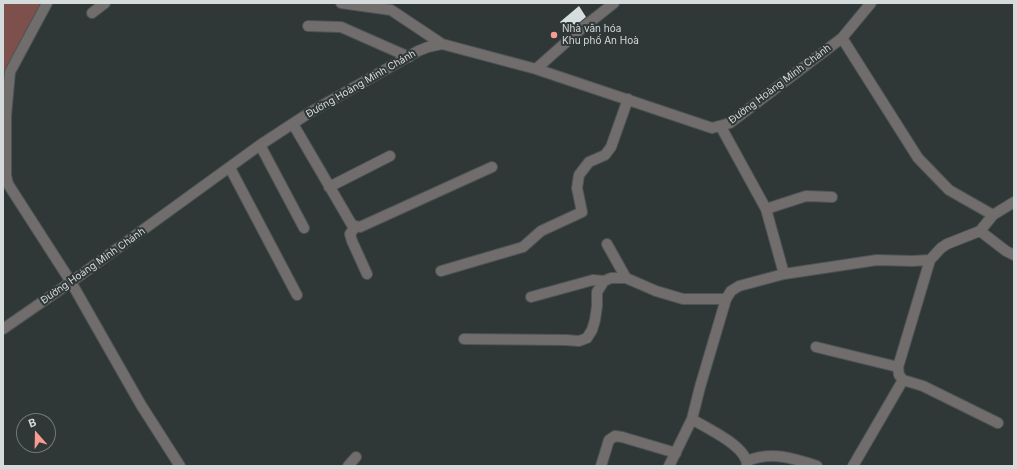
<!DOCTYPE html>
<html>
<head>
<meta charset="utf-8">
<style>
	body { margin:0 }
	#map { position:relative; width:1017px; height:469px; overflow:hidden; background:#303737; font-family:Inter,sans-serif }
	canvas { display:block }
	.frame { position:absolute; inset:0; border:4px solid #d5dada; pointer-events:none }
	.north { position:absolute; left:16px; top:413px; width:40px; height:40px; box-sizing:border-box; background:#303737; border:1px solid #727878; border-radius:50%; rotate:340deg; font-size:11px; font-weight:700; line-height:16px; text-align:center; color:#d5dada }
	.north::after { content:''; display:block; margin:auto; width:14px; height:18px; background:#f59c94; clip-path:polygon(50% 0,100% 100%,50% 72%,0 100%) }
</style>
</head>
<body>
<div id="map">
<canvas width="1017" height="469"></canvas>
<div class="frame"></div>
<div class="north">B</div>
</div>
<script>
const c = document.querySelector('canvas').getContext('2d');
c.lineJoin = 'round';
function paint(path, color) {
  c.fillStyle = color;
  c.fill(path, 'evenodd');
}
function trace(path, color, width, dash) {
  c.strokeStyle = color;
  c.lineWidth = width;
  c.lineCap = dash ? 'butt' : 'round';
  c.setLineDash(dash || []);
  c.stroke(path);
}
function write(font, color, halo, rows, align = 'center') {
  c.font = font + ' Inter,sans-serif';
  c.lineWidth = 4;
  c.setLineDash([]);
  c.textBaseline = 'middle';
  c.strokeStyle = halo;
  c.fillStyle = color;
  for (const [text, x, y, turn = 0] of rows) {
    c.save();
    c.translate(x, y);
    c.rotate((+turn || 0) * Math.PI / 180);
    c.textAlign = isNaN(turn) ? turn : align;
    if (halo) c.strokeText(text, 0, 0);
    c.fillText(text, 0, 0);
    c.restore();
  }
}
paint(new Path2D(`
	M3,3H44L8,70L3,72Z`), '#7d504c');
paint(new Path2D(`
	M579,6L586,17L568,32L560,22Z`), '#d5dede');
const minor = new Path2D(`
	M47,3L10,72L6,116V175L8,184L71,282L141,405L180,466
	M341,3L391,10L442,44
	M92,13L105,3
	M308,26L341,27L409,57
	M842,38L918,158L949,190L993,215
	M536,69L581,29L614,3
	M293,124L352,225L360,227L492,167
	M721,127L766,209L784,274
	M260,145L304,228
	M230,168L297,295
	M329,187L390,156
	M766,209L806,196L832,197
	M355,227L350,234L352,241L367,274
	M980,231L1006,251L1014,255
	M607,244L626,278
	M930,260L898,367L899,375L903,380L923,386L998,423
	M441,271L523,247L541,231L582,212L577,188L579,175L589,162L605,155L611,147L628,99
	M531,297L593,280L604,281
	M3,329L71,282L260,145L309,113L418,51L428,47L442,44L536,69L712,128L730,123L842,38L871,3
	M464,339L566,340L579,341L587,338L592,330L595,320L597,306V292L604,281L611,278H626L656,291L683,299H726
	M816,347L898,367
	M747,461C772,451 793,458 817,466
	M348,466L356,457
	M601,466L609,440L615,436L622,437L676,453
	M669,466L692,419
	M747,466C748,446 707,429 692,419L700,387L726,299L731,291L739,286L784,274L877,260L912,261L930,260L941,248L947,244L980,231L993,215L1014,202
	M853,466L903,380`);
trace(minor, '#4e5454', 12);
trace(minor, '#706d6c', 10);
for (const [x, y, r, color] of [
	[554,35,4,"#f59c94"]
]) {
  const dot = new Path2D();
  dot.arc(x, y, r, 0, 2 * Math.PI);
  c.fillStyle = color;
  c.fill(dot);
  trace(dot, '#303737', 1.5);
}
write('10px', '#d5dada', '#303737', [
	["Nhà văn hóa",562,29],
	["Khu phố An Hoà",562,41]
], 'left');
write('10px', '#d5dada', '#303737', [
	["Đường Hoàng Minh Chánh",361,84,-30],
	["Đường Hoàng Minh Chánh",780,84,-37],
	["Đường Hoàng Minh Chánh",93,266,-35]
]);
</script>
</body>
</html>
